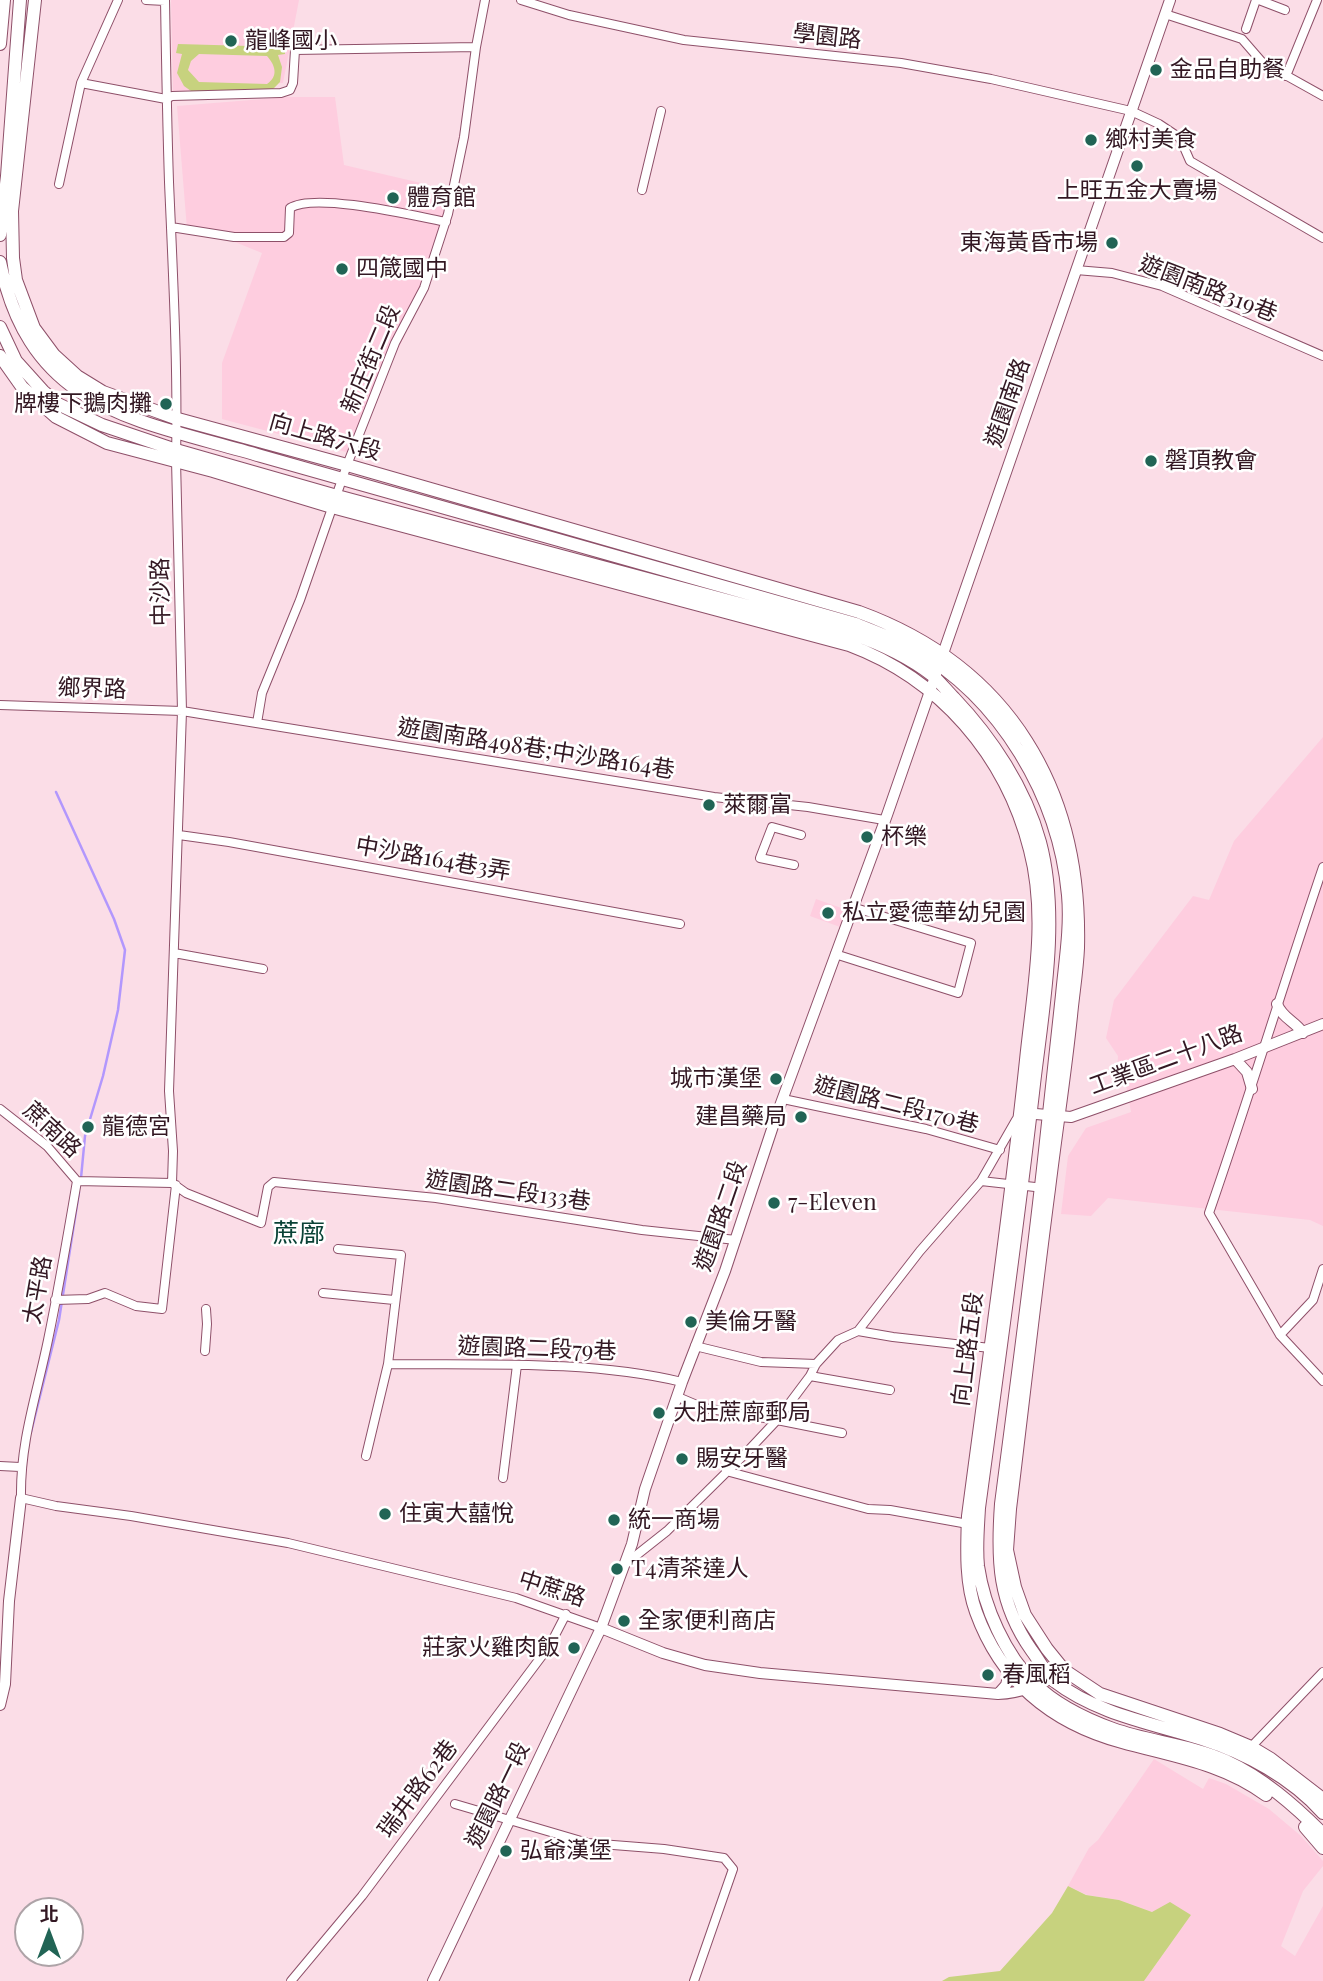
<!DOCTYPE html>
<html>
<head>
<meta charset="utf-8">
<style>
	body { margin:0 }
	#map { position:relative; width:1323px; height:1981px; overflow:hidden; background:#fbdde7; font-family:"Playfair Display","Noto Sans TC",serif }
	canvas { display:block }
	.north { position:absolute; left:14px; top:1897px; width:70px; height:70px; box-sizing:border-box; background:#fff; border:2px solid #ada3a7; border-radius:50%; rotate:0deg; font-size:19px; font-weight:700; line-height:28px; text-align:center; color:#331823 }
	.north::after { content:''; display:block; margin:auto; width:24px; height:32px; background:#216455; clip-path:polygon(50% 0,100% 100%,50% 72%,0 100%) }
</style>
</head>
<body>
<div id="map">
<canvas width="1323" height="1981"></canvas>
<div class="north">北</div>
</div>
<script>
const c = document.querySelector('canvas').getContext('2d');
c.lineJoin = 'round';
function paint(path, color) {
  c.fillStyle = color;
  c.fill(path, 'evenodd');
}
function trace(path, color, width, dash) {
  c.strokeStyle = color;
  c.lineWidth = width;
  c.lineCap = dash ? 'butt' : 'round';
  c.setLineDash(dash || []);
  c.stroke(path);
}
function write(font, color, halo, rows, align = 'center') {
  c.font = font + ' "Playfair Display","Noto Sans TC",serif';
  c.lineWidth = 5;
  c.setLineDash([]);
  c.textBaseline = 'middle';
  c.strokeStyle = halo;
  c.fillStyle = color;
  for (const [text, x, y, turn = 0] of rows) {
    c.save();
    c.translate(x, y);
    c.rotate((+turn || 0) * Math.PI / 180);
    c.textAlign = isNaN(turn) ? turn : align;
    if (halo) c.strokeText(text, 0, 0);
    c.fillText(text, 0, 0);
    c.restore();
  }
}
paint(new Path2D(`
	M171,0H299L283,83L173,92Z
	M288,97H335L344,165L451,190L423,286L403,339L350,453L222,419V363L262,253L225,238L187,229L177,106Z
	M1323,737V1226L1310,1220L1108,1198L1091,1216L1061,1214L1068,1156L1086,1128L1131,1112L1127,1089L1117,1070L1118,1056L1106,1038L1114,1000L1193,896L1209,900L1234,841Z
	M816,899L847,910L840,927L810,916Z
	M1154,1759L1203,1789L1209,1778L1226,1784L1269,1809L1301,1836L1323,1861V1866L1303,1891L1281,1946L1295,1956L1323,1906V1981H1144L1191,1915L1152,1912L1119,1900L1087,1895L1068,1886L1089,1848L1098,1840Z`), '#fecddf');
paint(new Path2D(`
	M178,44L285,47V54L278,55L282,67L280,82L271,91H191L184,86L177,73L182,54L176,53ZM199,54L267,56C275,65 279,76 267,84L199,82L188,70L191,61Z
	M1068,1886L1086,1895L1119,1900L1152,1912L1170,1902L1191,1915L1144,1981H942L949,1977L1000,1971L1052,1913Z`), '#c7d27e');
trace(new Path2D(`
	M56,792L114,919L125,950L118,1010L103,1076L85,1136L81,1178
	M31,1432L59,1320L79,1192`), '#b297fd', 2.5);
const minor = new Path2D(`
	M146,0L165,1
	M165,0C166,61 167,121 169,182C173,275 178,367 176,460L182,711L169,1091L173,1151L172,1183
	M521,0L569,15L684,40L901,63L991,79L1131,111L1159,124L1180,138L1190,161L1323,238
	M1259,0L1285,10
	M1165,14L1242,39L1262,62L1323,96
	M1246,29L1256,0
	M1286,76L1317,0
	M81,83L166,99L172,96L281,93L290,90L293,83L295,50L476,47
	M59,184L81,83L118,0
	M642,190L661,111
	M171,227L234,237H284L289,233L290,208C315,192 415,216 446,222
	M1076,270L1112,273L1162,286L1323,356
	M0,705L182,711L714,797L808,807L884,820
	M257,723L262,693L300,600L347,465L395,343L424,288L448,214L464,137L476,47L485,0
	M179,835L229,842L680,924
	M794,865L760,858L772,827L801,835
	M1323,867C1284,982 1249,1098 1209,1213L1280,1335L1323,1381
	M174,953L263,969
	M835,954L958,993L971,943L852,907
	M783,1099L926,1129L1000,1150
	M0,1109L47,1146L77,1181
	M77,1181C68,1234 59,1287 48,1340C37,1394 20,1441 21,1498L56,1506L131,1516L288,1543L516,1598L601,1628
	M77,1181L172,1183L186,1193L261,1223L268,1187L274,1182L436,1198L642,1230L736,1240
	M981,1181L1044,1188
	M338,1249L401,1255L388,1364L366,1456
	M323,1293L394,1300
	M55,1300L88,1299L105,1293L136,1306L162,1309L176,1185
	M858,1331L893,1337L990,1348
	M1280,1335L1313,1300L1323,1269
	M695,1346L761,1362L816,1364
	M205,1351L207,1324L206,1309
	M388,1364C483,1365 590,1360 682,1382
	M810,1376L890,1390
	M678,1397L704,1408L777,1420L842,1433
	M0,1466L20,1467
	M726,1471L868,1509L890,1510L968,1524
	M503,1478L517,1365
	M624,1565L667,1531L746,1453L777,1420L810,1376L816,1364L838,1340L858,1331L920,1251L981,1181L1016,1120
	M1251,1747L1323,1672
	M455,1804L588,1843L664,1849L724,1858L733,1869L694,1981
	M291,1981L362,1896L550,1645L566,1614`);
const tertiary = new Path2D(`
	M1277,1004C1282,1018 1295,1021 1303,1033
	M1235,1059L1247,1072L1252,1089
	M1024,1113L1071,1117L1235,1059L1323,1024
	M601,1628L663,1653L705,1665L760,1673L998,1694C1023,1693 1044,1684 1064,1670
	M998,1694L1006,1685L1009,1673
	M0,1705L5,1684L9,1601L21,1498
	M433,1981L601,1628L632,1544L645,1489L682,1382L725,1271L777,1114L887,815L1170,0`);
const secondary = new Path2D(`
	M35,0L12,211L13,258L16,280L34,328L54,355L77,376L103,392L178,419L347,465L859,612C1010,667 1082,790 1078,948C1077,971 1073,994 1071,1016C1065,1074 1056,1131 1049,1189C1035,1295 1023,1402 1010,1509L1007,1550L1015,1587L1025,1615L1047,1649L1064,1670L1100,1694L1220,1734L1251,1747L1271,1759L1323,1799
	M0,44L4,0
	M0,235L7,176L20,0
	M0,262C31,411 135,419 261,456L856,624C876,632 895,639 914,649C1001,698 1059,797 1068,895C1071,928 1065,962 1062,995C1057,1041 1052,1086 1047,1132C1034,1256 1017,1380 1001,1504C997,1560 998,1603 1032,1651C1039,1660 1045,1673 1054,1681C1097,1714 1151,1723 1202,1739C1246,1753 1292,1778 1323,1813
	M0,327L16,361L43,391L58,404L102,425L176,450L337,496L853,634C881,644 909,657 932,675C940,682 947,691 954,698C992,738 1025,788 1040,842C1060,917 1043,1007 1034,1084C1018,1225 998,1367 979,1508C978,1527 976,1547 978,1566C984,1607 1005,1655 1035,1684C1056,1705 1086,1719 1113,1729C1150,1742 1190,1745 1226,1761C1263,1778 1294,1805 1323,1834
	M0,356L22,387L56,417L107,443L213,471L332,507L849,645C940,679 1006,755 1030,850C1048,918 1033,991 1026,1060C1010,1212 988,1364 968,1516C967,1547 965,1582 976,1612C1001,1681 1052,1723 1122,1742C1172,1756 1223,1763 1266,1795
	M1305,1827L1323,1848`);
trace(minor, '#8e5069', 10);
trace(tertiary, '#8e5069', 12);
trace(secondary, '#8e5069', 14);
trace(minor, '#fff', 8);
trace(tertiary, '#fff', 10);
trace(secondary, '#fff', 12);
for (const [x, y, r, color] of [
	[231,41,7,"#216455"],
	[1156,70,7,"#216455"],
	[1091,140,7,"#216455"],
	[1137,166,7,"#216455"],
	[393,198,7,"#216455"],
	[1112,243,7,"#216455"],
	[342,269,7,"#216455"],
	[166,404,7,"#216455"],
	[1151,461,7,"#216455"],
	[709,805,7,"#216455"],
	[867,837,7,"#216455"],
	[828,913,7,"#216455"],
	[776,1079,7,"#216455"],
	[801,1117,7,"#216455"],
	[88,1127,7,"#216455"],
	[774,1203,7,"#216455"],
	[691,1322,7,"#216455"],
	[659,1413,7,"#216455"],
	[682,1459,7,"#216455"],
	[385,1514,7,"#216455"],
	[614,1520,7,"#216455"],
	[617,1569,7,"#216455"],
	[624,1621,7,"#216455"],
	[574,1648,7,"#216455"],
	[988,1675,7,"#216455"],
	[506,1851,7,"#216455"]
]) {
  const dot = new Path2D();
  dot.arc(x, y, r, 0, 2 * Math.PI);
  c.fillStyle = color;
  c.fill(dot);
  trace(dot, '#fff', 2.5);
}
write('23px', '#331823', '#fff', [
	["學園路",827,37,6],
	["遊園南路319巷",1208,289,21],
	["新庄街二段",371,359,-67],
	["遊園南路",1008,403,-71],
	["向上路六段",325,437,16],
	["中沙路",161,592,-91],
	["鄉界路",92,689,2],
	["遊園南路498巷;中沙路164巷",536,749,9],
	["中沙路164巷3弄",433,859,10],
	["工業區二十八路",1166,1060,-20],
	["遊園路二段170巷",896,1105,14],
	["蔗南路",52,1130,43],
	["遊園路二段133巷",508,1191,8],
	["遊園路二段",721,1216,-71],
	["太平路",38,1290,-80],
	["遊園路二段79巷",537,1349,2],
	["向上路五段",968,1349,-83],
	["中蔗路",552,1589,18],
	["瑞井路62巷",418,1789,-53],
	["遊園路一段",498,1795,-64]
]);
write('23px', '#331823', '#fff', [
	["龍峰國小",245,41],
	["金品自助餐",1170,70],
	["鄉村美食",1105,140],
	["上旺五金大賣場",1137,191,"center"],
	["體育館",407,198],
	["東海黃昏市場",1098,243,"right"],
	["四箴國中",356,269],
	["牌樓下鵝肉攤",152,404,"right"],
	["磐頂教會",1165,461],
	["萊爾富",723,805],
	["杯樂",881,837],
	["私立愛德華幼兒園",842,913],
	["城市漢堡",762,1079,"right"],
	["建昌藥局",787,1117,"right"],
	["龍德宮",102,1127],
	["7-Eleven",788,1203],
	["美倫牙醫",705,1322],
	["大肚蔗廍郵局",673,1413],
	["賜安牙醫",696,1459],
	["住寅大囍悅",399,1514],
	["統一商場",628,1520],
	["T4清茶達人",631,1569],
	["全家便利商店",638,1621],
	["莊家火雞肉飯",560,1648,"right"],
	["春風稻",1002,1675],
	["弘爺漢堡",520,1851]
], 'left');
write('26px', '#094236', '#fff', [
	["蔗廍",299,1234]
]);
</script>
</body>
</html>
